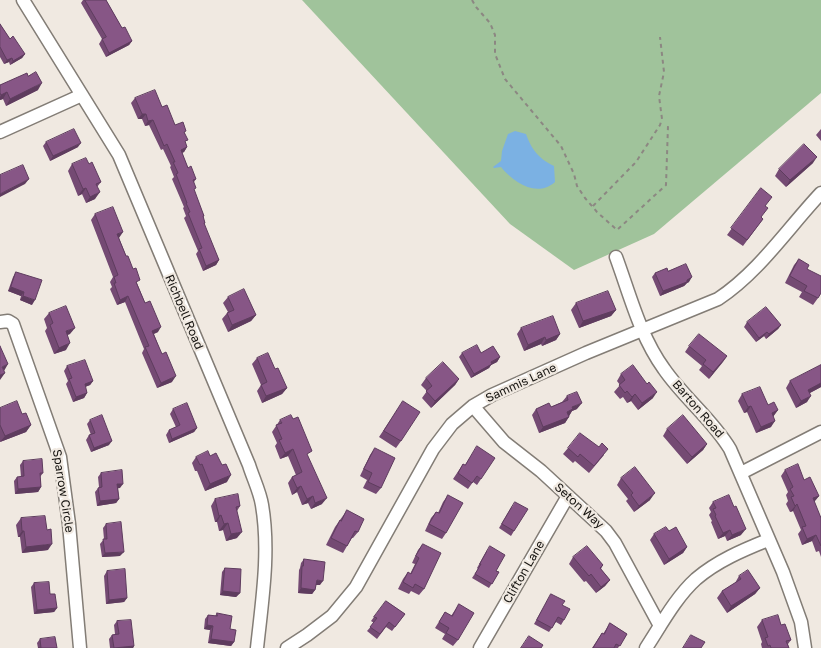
<!DOCTYPE html>
<html>
<head>
<meta charset="utf-8">
<style>
	body { margin:0 }
	canvas { display:block; background:#f0e9e1 }
</style>
</head>
<body>
<canvas width="821" height="648"></canvas>
<script>
const c = document.querySelector('canvas').getContext('2d');
c.lineJoin = 'round';
function paint(path, color) {
  c.fillStyle = color;
  c.fill(path, 'evenodd');
}
function trace(path, color, width, dash) {
  c.strokeStyle = color;
  c.lineWidth = width;
  c.lineCap = dash ? 'butt' : 'round';
  c.setLineDash(dash || []);
  c.stroke(path);
}
function write(font, color, halo, rows, align = 'center') {
  c.font = font + ' "Golos Text",sans-serif';
  c.lineWidth = 4.5;
  c.setLineDash([]);
  c.textBaseline = 'middle';
  c.strokeStyle = halo;
  c.fillStyle = color;
  for (const [text, x, y, turn = 0] of rows) {
    c.save();
    c.translate(x, y);
    c.rotate((+turn || 0) * Math.PI / 180);
    c.textAlign = isNaN(turn) ? turn : align;
    if (halo) c.strokeText(text, 0, 0);
    c.fillText(text, 0, 0);
    c.restore();
  }
}
paint(new Path2D(`
	M302,0H821V93L654,234L574,270L510,224Z`), '#a0c39b');
paint(new Path2D(`
	M515,131L526,134C532,150 538,158 554,166L555,182C537,198 514,183 501,167L494,168L493,167L501,161L502,151L508,134Z`), '#7bb1e3');
const street = new Path2D(`
	M23,0L119,155L249,465C253,478 260,492 262,505C270,552 262,601 257,648
	M0,132L82,95
	M616,257C630,295 640,336 664,369C684,398 712,419 730,449L783,572L801,622L805,648
	M0,322L8,321L13,324L60,457L69,524L80,648
	M473,406L504,442L541,471L606,531L615,543L660,626
	M741,473L821,432
	M287,648L307,635L332,616L356,587L433,449L452,424L473,406L492,395L586,353L718,299C759,272 788,228 821,193
	M480,648L568,496
	M646,648C661,625 676,597 696,579C717,561 743,550 768,540`);
trace(street, '#837d76', 15);
trace(new Path2D(`
	M472,0L476,7L490,23L495,35V54L505,79L561,146L574,174L577,186L585,198L597,212L617,230L666,185L668,126
	M593,206L636,162L660,125L662,119L659,96L664,72L660,37`), '#8c8782', 2, [4, 4]);
trace(street, '#fff', 12);
paint(new Path2D(`
	M83,0H106L122,28L132,41L129,45L106,57L99,44L102,39L81,3Z
	M0,24L10,39L25,54L22,58L10,65L9,62L4,64L0,57Z
	M28,76L38,90L6,106L3,99L0,100V85Z
	M135,98L162,107L175,125L185,133V143L187,147L184,152L182,153L188,168L196,179L194,182V191L204,216L203,217L205,223L204,225L219,260L216,265L203,271L196,254L198,251L184,218L186,216L183,208L184,207L172,179L174,177L170,167L171,166L163,149L161,150L149,125L145,126L142,119H138L131,103Z
	M821,129V141L816,135Z
	M46,142L78,147L50,161L43,146Z
	M813,163L786,187L775,176L779,169Z
	M72,164H89L101,182L97,187L95,199L86,203L82,194L78,196L68,171Z
	M761,188L765,206L761,217L763,219L743,246L727,235Z
	M95,214L119,238L145,303L158,332L154,334L172,382L157,388L142,353L144,349L125,302L117,305L110,289L112,287L110,282L113,277L91,220Z
	M799,259L807,269L818,298L813,305L799,297L802,292L785,283L794,265Z
	M668,271L689,282L687,283L684,286L660,296L652,277L655,273Z
	M16,272L32,305L20,300L21,296L8,291L13,277Z
	M228,297L256,315L251,321L228,332L222,319L228,312L223,303Z
	M576,303L616,310L611,316L579,328L571,310Z
	M49,313L70,334L67,335L66,350L54,354L45,331L47,328L44,319Z
	M747,322L781,325L778,329L766,339L764,336L756,342L744,327Z
	M521,328L560,334L556,340L542,346L541,344L524,351L517,334Z
	M689,346L727,356L709,379L699,370L702,366L685,352Z
	M462,353H481L500,357L497,362L491,365L489,368L471,378L459,357Z
	M257,358L287,388L282,394L262,403L257,391L261,385L252,364Z
	M821,365V387L810,393L807,402L796,408L786,388L790,381Z
	M67,366L93,381L90,385L85,387L87,393L84,398L73,402L66,384L68,381L64,371Z
	M621,374L653,398L638,410L631,401L627,403L623,397L620,399L614,392L620,385L617,381Z
	M426,378L459,379L455,385L431,408L422,398L427,391L421,385Z
	M742,394L768,405L778,410L773,416L771,427L756,433L747,412L744,413L738,401Z
	M567,396L577,409L572,411L565,423L539,433L532,415L536,409L551,407L562,402Z
	M403,401L401,441L396,448L379,437Z
	M0,408L22,414L31,425L26,432L0,442Z
	M173,409L197,428L194,432L169,443L166,435L169,430L176,427L170,414Z
	M90,420L109,445L91,452L86,440L89,435H91L87,424Z
	M280,420L308,457L322,504L311,509L308,503L302,505L297,492L292,495L288,483L292,477L296,475L288,456L280,459L275,446L277,443L272,432Z
	M667,429L707,444L703,450L687,464L663,436Z
	M375,448L381,488L376,494L363,488L367,480L360,476L370,455Z
	M568,448L604,455L589,473L575,461L573,463L563,454Z
	M210,456L222,465L227,482L205,491L197,471H195L192,463L196,457Z
	M23,461L43,473L40,477L41,487L38,492L15,494L14,481L17,477H21L20,465Z
	M463,464L481,479L477,485L473,482L468,489L453,479Z
	M785,470L804,480L819,496L814,502L821,518V557L819,551L816,552L812,541L802,545L798,534L801,530L793,511L790,512L786,504L788,501L786,495L788,492L781,476Z
	M101,473L120,488H118L119,499L116,503L97,506L95,492L99,487L98,477Z
	M621,478L650,500L634,512L626,501L628,499L617,485Z
	M448,495L446,533L442,539L425,531L431,518L436,512L438,513L443,502Z
	M215,499L240,506L237,511V538L226,541L223,530L219,531L217,522H215L211,506Z
	M713,502L741,535L727,541L725,536L718,539L711,522L712,521L709,515L711,512L709,508Z
	M512,506L514,531L511,536L499,528Z
	M347,510L358,532L353,538H352L347,546L343,553L326,545L335,527Z
	M21,518L48,550L22,553L20,537H18L16,525Z
	M106,524L120,556L102,557L100,544L104,539L103,528Z
	M669,531L687,547L683,553L664,565L650,540L654,534Z
	M423,544L424,589L419,595L411,591L409,594L398,589L403,579L408,572L410,574L415,564L412,563L418,550Z
	M487,550L496,571L499,572L489,588L472,578L478,569L477,568Z
	M573,557L603,565L601,569L610,580L605,586L596,593L586,581L584,582L569,564Z
	M304,559L320,585H316L315,590L312,594L298,593L299,570L300,568L301,563Z
	M225,568L240,593L236,597L220,595L222,572Z
	M107,571L127,598L124,602L106,604L104,576Z
	M739,576L760,588L755,594L727,613L717,598L722,591L735,583Z
	M34,583L50,594L57,608L54,612L34,614L31,587Z
	M551,594L562,605L564,620L561,625L556,622L549,632L534,624Z
	M386,601L405,614L392,631L386,627L377,639L367,631L374,623L371,621Z
	M459,604L458,640L453,646L442,639L445,634L435,628L445,612L451,616Z
	M217,613L230,629L234,642L231,646L208,643L210,630L204,629L205,619L208,615L215,616Z
	M762,620L781,625L791,640L788,644L789,648H762L761,644L762,642L757,627Z
	M117,621L134,646L133,648H110L109,639L112,635L115,634L114,625Z
	M610,623L627,634L618,648H592L602,633L603,634Z
	M40,639L57,648H38L37,643Z`), '#744a73');
paint(new Path2D(`
	M132,41L129,45L106,57L109,53Z
	M25,54L22,58L10,65L13,61Z
	M12,58L9,62L4,64L7,60Z
	M42,83L38,90L6,106L10,99Z
	M7,92L3,99L0,100V97L1,95Z
	M142,114H146L142,119H138Z
	M153,120L149,125L145,126L148,121Z
	M81,143L78,147L50,161L53,156Z
	M187,147L184,152L177,155L181,150Z
	M817,157L813,163L786,187L790,180Z
	M29,179L25,184L0,197V194Z
	M86,188L82,194L78,196L83,189Z
	M100,192L95,199L86,203L90,197Z
	M123,232L119,238L113,240L117,234Z
	M219,260L216,265L203,271L206,266Z
	M692,277L689,282L687,283L684,286L660,296L663,291Z
	M11,287L24,292L21,296L8,291Z
	M23,296L35,300L32,305L20,300Z
	M128,296L125,302L117,305L120,300Z
	M616,310L611,316L579,328L583,321Z
	M256,315L251,321L228,332L232,325Z
	M781,325L778,329L766,339L769,334Z
	M161,327L158,332L148,336L152,331Z
	M75,328L70,334L61,337L66,331Z
	M767,332L764,336L756,342L759,338Z
	M560,334L556,340L542,346L546,340Z
	M545,337L541,344L524,351L528,345Z
	M70,343L66,350L54,354L59,348Z
	M727,356L723,362L709,379L713,372Z
	M500,357L497,362L491,365L489,368L471,378L474,374Z
	M8,364L4,371L2,367Z
	M5,373L0,380V375Z
	M176,376L172,382L157,388L161,383Z
	M459,379L455,385L431,408L435,401Z
	M93,381L90,385L82,388L85,384Z
	M821,383V387L804,396L808,390Z
	M287,388L282,394L262,403L266,396Z
	M657,392L653,398L638,410L642,403Z
	M87,393L84,398L73,402L76,397Z
	M635,394L631,401L627,403L632,397Z
	M811,396L807,402L796,408L801,401Z
	M582,403L577,409L572,411L569,416L563,418L572,407Z
	M751,406L747,412L744,413L748,407Z
	M778,410L773,417L772,413Z
	M569,417L565,423L539,433L543,427Z
	M775,421L771,427L756,433L761,427Z
	M31,425L26,432L0,442L5,436Z
	M197,428L194,432L169,443L172,439Z
	M112,441L109,445L91,452L94,448Z
	M707,444L703,450L687,464L692,457Z
	M293,449L288,456L280,459L285,453Z
	M231,475L227,482L205,491L210,484Z
	M117,484H123L120,488L114,489Z
	M301,486L297,492L292,495L297,488Z
	M41,487L38,492L15,494L18,489Z
	M655,493L650,500L634,512L639,506Z
	M313,496L308,503L302,505L307,499Z
	M819,496L814,502L813,498Z
	M327,498L322,504L311,509L315,503Z
	M119,499L116,503L97,506L100,501Z
	M797,504L793,511L790,512L795,506Z
	M221,515L217,522H215L219,516Z
	M228,523L223,530L219,531L224,524Z
	M746,529L741,535L727,541L732,535Z
	M730,530L725,536L718,539L723,533Z
	M22,531H24L20,537H18Z
	M242,532L237,538L226,541L231,534Z
	M816,535L812,541L802,545L807,539Z
	M52,544L48,550L22,553L26,547Z
	M687,547L683,553L664,565L669,559Z
	M124,552L120,556L102,557L105,553Z
	M317,580L323,581L320,585H314Z
	M610,580L605,586L596,593L601,587Z
	M301,588L315,590L312,594L298,593Z
	M760,588L755,594L727,613L731,606Z
	M223,591L240,593L236,597L220,595Z
	M127,598L124,602L106,604L109,600Z
	M57,608L54,612L34,614L37,610Z
	M207,625L213,626L210,630L204,629Z
	M211,639L234,642L231,646L208,643Z
	M134,646L133,648H116Z`), '#5e3c5e');
const building = new Path2D(`
	M85,0H106L122,28L125,27L132,41L109,53L102,39L106,37Z
	M0,24L10,39L13,36L25,54L13,61L12,58L7,60L0,47Z
	M36,72L42,83L10,99L7,92L1,95L0,93V85L27,73L28,76Z
	M155,90L162,107L167,105L175,125L183,122L186,131L184,132L188,140L185,141L187,147L181,150L188,168L191,166L196,179L193,180L196,188L194,189L204,216H203L205,223H204L219,260L206,266L199,249L202,248L188,213L190,212L186,203H187L176,174L178,173L173,162H175L167,144L164,146L153,120L148,121L146,114H142L135,98Z
	M74,129L81,143L53,156L46,142Z
	M804,144L817,157L790,180L779,169Z
	M86,158L89,164L92,162L101,182L96,184L100,192L90,197L86,188L83,189L72,164Z
	M23,165L29,179L0,194V175Z
	M761,188L772,197L765,206L768,208L761,217L763,219L747,240L731,228Z
	M113,207L123,232L117,234L126,256H128L133,269L136,268L140,280L136,282L145,303L150,301L161,327L152,331L162,354L166,352L176,376L161,383L145,347L149,346L128,296L120,300L114,283H116L114,277L118,275L95,214Z
	M799,259L809,265L807,269L821,276V293L818,298L804,291L807,286L790,276Z
	M686,264L692,277L687,280V282L663,291L655,273L667,268L668,271Z
	M16,272L42,280L35,300L23,296L24,292L11,287Z
	M244,289L256,315L232,325L227,313L234,310L228,297Z
	M608,291L616,310L583,321L576,303Z
	M66,306L75,328L66,331L70,343L59,348L50,325L53,323L49,313Z
	M766,307L781,325L769,334L767,332L759,338L747,322Z
	M553,316L560,334L546,340L545,337L528,345L521,328Z
	M699,334L727,356L713,372L703,364L706,360L689,346Z
	M477,345L481,353L493,346L500,357L491,362L492,364L474,374L462,353Z
	M0,346L8,364L2,367L5,373L0,375Z
	M268,353L275,369L278,368L287,388L266,396L261,385L267,382L257,358Z
	M85,360L93,381L85,384L87,393L76,397L69,379L72,378L67,366Z
	M443,362L459,379L435,401L426,391L432,386L426,378Z
	M633,365L647,384L649,382L657,392L642,403L635,394L632,397L627,391L625,393L619,385L625,380L621,374Z
	M821,365V383L808,390L811,396L801,401L790,381Z
	M760,387L768,405L774,402L778,410L772,413L775,421L761,427L751,406L748,407L742,394Z
	M577,392L582,403L572,407L573,409L567,412L569,417L543,427L536,409L549,403L551,407L568,400L567,396Z
	M17,401L22,414L26,413L31,425L5,436L0,425V408Z
	M403,401L420,412L401,441L384,431Z
	M187,403L197,428L172,439L169,430L180,425L173,409Z
	M102,415L112,441L94,448L89,435L95,433L90,420Z
	M291,415L293,419L298,417L312,451L307,454L327,498L315,503L313,496L307,499L301,486L297,488L292,477L302,472L293,449L285,453L279,440L282,439L276,425L282,423L280,420Z
	M683,415L707,444L692,457L667,429Z
	M580,433L599,447L602,443L608,449L594,466L580,454L578,457L568,448Z
	M477,446L495,458L481,479L477,476L472,483L458,473L463,464L465,465Z
	M375,448L395,458L381,488L368,482L372,473L364,469Z
	M208,451L210,456L216,453L222,465L226,464L231,475L210,484L202,464L200,465L196,457Z
	M42,459L43,473H40L41,487L18,489L17,477L24,476L23,461Z
	M798,464L804,480L810,477L819,496L813,498L821,518V546L816,535L807,539L802,527L806,526L797,504L795,506L791,497L794,496L790,489L793,487L785,470Z
	M635,467L655,493L639,506L631,495L633,493L621,478Z
	M122,470L123,484H117L119,499L100,501L98,488L102,487L101,473Z
	M238,494L240,506L236,507L242,532L231,534L228,523L224,524L221,515L219,516L215,499Z
	M448,495L463,503L446,533L429,524L436,512L439,513Z
	M729,495L734,507L736,506L746,529L732,535L730,530L723,533L715,516L716,515L713,509L716,508L713,502Z
	M515,502L528,509L514,531L502,524Z
	M347,510L364,519L358,532L355,531L347,546L331,538L340,520L341,521Z
	M45,516L47,530L51,529L52,544L26,547L24,531H22L21,518Z
	M121,522L124,552L105,553L103,539H107L106,524Z
	M666,527L669,531L676,527L687,547L669,559L654,534Z
	M423,544L441,553L424,589L415,584L413,588L403,582L408,572L411,574L419,558L416,556Z
	M490,546L505,555L496,571L499,572L492,584L475,574L481,564H480Z
	M587,546L603,565L600,568L610,580L601,587L591,574L589,576L573,557Z
	M304,559L325,562L323,581L317,580L315,590L301,588L302,566H303Z
	M225,568L241,569L240,593L223,591Z
	M125,569L127,598L109,600L107,571Z
	M748,570L760,588L731,606L722,591L741,579L739,576Z
	M49,582L50,594H55L57,608L37,610L34,583Z
	M551,594L565,601L562,605L570,609L564,620L558,617L552,628L537,620Z
	M386,601L405,614L395,627L389,622L380,634L370,627L377,618L374,617Z
	M459,604L474,613L458,640L446,633L449,628L439,622L445,612L452,616Z
	M217,613L232,616L230,629L236,630L234,642L211,639L213,626L207,625L208,615L217,616Z
	M778,615L781,625L785,624L791,640L786,641L789,648H771L770,645L768,646L765,638L768,637L762,620Z
	M131,620L134,646L114,648L112,635L119,634L117,621Z
	M610,623L627,634L620,646L616,644L614,648H593L602,633L604,634Z
	M691,635L705,642L701,648H683Z
	M529,636L543,645L541,648H521Z
	M55,637L57,648H38H41L40,639Z`);
paint(building, '#875686');
trace(building, '#5e3c5e', 1);
write('12px', '#14120f', '#f0e9e1', [
	["Richbell Road",184,312,67],
	["Sammis Lane",521,383,-25],
	["Barton Road",698,409,49],
	["Sparrow Circle",63,491,81],
	["Seton Way",579,506,42],
	["Clifton Lane",524,572,-60]
]);
</script>
</body>
</html>
